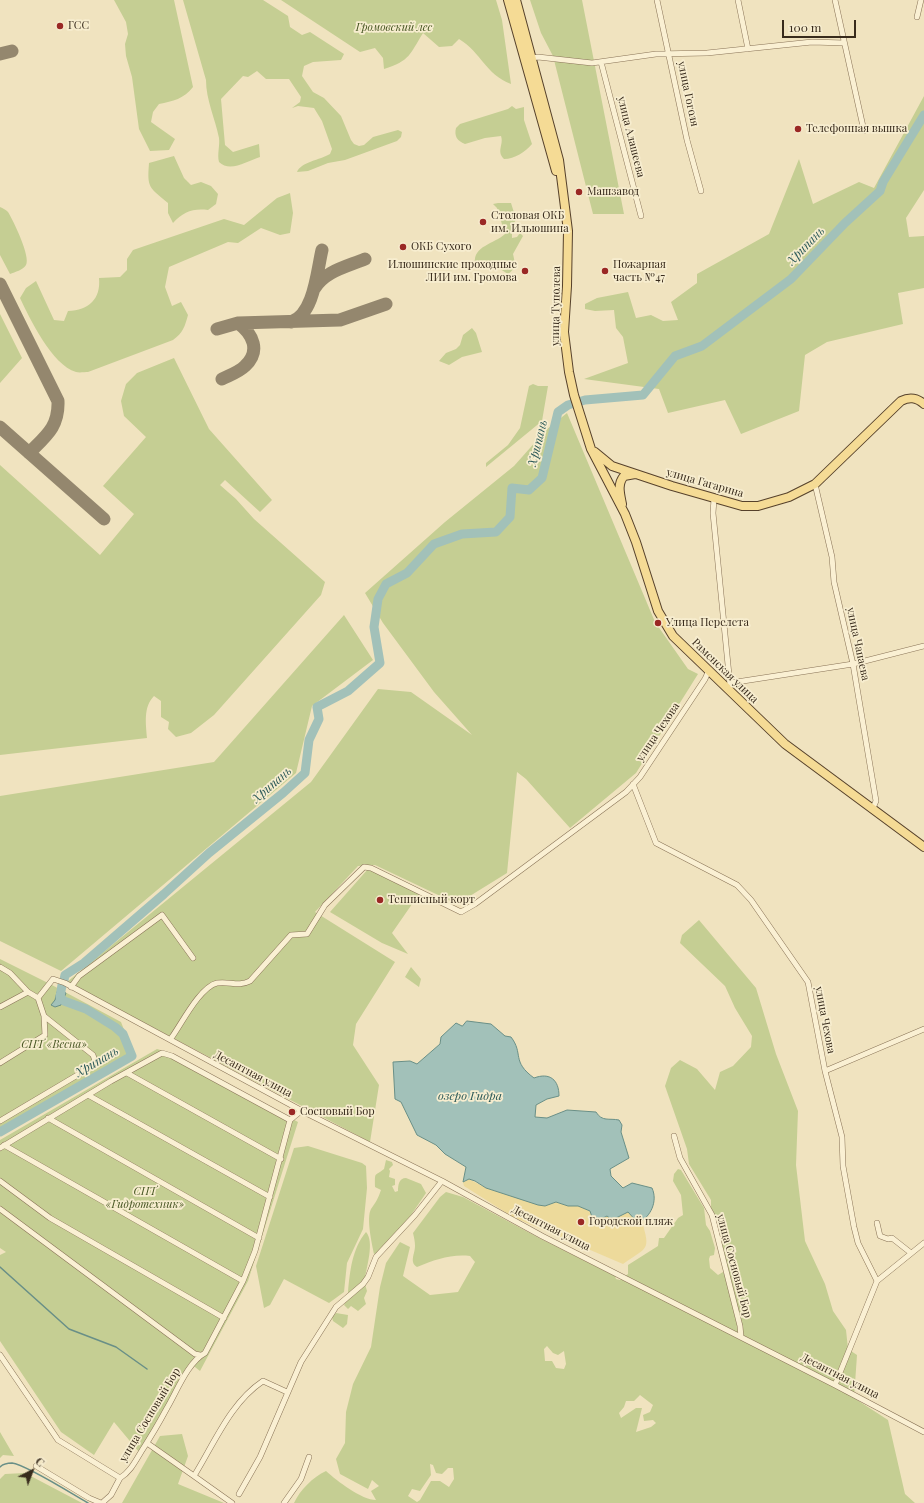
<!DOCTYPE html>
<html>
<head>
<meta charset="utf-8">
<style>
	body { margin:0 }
	#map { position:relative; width:924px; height:1503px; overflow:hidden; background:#f0e3bf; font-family:"Playfair Display",serif }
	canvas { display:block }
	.north { position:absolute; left:12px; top:1451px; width:40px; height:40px; -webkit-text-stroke:3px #f7edcf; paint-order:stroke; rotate:42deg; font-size:11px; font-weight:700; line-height:16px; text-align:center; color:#382b1c }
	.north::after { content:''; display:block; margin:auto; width:14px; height:18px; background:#382b1c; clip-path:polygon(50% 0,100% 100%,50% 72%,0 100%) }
	.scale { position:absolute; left:782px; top:20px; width:74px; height:18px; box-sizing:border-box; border:2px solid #382b1c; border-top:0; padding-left:5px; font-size:12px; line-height:14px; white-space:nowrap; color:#382b1c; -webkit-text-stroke:3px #f7edcf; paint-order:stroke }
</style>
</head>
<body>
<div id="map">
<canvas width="924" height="1503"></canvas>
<div class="north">С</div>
<div class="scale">100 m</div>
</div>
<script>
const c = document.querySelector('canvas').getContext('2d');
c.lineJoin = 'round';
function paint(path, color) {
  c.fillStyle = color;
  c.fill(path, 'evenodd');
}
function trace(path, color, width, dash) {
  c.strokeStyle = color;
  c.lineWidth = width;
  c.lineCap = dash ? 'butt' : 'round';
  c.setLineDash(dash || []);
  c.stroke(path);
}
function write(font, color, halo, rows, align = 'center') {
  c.font = font + ' "Playfair Display",serif';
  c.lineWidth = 3.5;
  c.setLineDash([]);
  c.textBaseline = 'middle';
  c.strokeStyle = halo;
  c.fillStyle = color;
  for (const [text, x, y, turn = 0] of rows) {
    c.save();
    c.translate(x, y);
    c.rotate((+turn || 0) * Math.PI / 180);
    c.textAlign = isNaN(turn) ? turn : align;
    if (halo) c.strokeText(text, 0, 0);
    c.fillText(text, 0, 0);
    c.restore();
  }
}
paint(new Path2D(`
	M114,0H174L193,87C184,99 173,101 159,104L153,112L151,122L175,139L169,150L150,151L139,129L132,77L126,56L125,44L128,34L126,22Z
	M183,0H263L288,16L290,27L302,35L310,32L344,54L341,60L313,62L304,66L302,76L313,92L324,98L341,116L351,140L354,144L359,146L364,145L373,137L398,130L402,132L401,137L397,141L345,160L328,163L308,171L297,172C301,162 320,160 330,154L332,149L322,121L314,108L298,106L292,108L300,102L301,97L289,79H266L257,71L248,77L243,76L221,99L225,145L233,152L259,144L260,157C247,161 230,173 219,162C217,154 220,146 219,138C215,118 206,100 206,80Z
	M281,0H496L502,20L511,84C485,74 482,53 459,39L452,46L439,47L423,33C410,54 410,61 384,69L383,58L375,48L360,52Z
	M530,0H582L624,214H593L553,56L541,33Z
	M924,96V190L906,218L909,237L924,236V288L898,293L903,324L827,342L805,355L799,411L741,434L725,400L668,413L659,389L584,379L628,363L623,337L616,328L614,310L595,311L585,309V304L597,298L628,292L636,318L651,315L663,321L678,320L671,302L697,283V274L769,234L799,159L813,204L859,182L874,188Z
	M512,106L516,109L524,107V120L532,144C525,152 515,159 504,159C496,151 504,145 501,136L485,138L465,144C457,141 454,136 456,128L460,124L508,109Z
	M174,156L184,178L191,185L201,182L211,186L218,194L216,204L208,210C193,208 183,212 173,223L168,213V203C149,187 147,188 149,163Z
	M290,193L293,213L290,233L280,235L261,228L238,243L228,242L169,267L165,287L172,306L181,302L188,315C185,326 183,333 173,340L88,372C85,372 79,373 76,372C52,365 30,319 20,298L26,288L36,281L54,320L64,321L68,311C89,310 101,299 99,278L120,277L127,270V259L133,250L224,219L244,225L277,198Z
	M498,203H511L516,219L512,228V238L517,237L520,233L523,236L513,254C515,262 516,269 508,274C498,267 491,265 479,267L475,263C473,246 494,244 505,234L497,208L493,204Z
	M0,207C3,208 6,210 8,212C13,220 31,257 26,265C23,270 15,272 10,274L0,255Z
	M0,314L22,358L0,383Z
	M472,328L476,333L482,352L462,357L449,365L439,361L446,353L456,349L460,345L463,335Z
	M174,358L209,429L272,500L260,512L225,480L220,485L236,499L254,519L325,582L321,595L214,715L191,733L176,737L168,729L169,722L161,717V701L154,696C143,707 146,724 147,738L0,755V465L100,555L134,514L103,486L146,437L124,416L121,401L126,384L137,373Z
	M533,384L538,386H548L542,421L486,467V463L508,445L520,428L529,386Z
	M567,413L655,622L688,669L698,674L636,773L570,828L526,779L517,772L507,873L457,904L375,865L358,866L315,912L395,962L356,1024L353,1045L379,1085L370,1142L67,982L311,782L378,689L411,692L472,735L434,692L383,623L365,593L445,522L514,466L546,430Z
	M344,615L373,660L312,706L296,773L61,971L0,941V796L214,762Z
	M368,869L419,894L392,933L408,954L382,943L330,912Z
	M699,920L756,988L776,1054L798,1111L796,1165L805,1241L825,1284L833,1311L846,1330L848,1349L857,1355L854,1398L888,1420L905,1494L915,1503H294C300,1490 313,1477 326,1471C337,1481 362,1500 376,1500L371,1491L379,1486L372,1480L368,1489L340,1474L336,1459L345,1443L346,1412L353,1384L371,1347L380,1287L386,1263L400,1242L410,1247L403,1276L430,1295L458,1292L475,1262L470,1256C450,1254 435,1260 417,1267C409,1262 415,1254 415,1246C415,1242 414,1237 413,1233L440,1197L446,1192L463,1197L539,1238L615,1276L616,1279L620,1280L628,1274V1265L658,1246L659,1238H664L678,1218L683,1215L681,1195L673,1181L674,1174L678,1169L681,1170L704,1208L706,1225L710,1231L715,1248L714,1255L710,1256L709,1259L710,1268L718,1275L723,1272L724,1274L725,1265L720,1249L723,1241L717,1219L711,1209V1200L689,1164L687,1149L665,1086L671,1068L680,1060L697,1069L715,1090L720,1072L733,1066L751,1047L752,1036L735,1008L725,986L680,943L682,935ZM547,1346L553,1353L558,1355L564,1351L566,1364L564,1369L556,1368L552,1361H545L544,1349ZM640,1395L653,1405L650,1412L643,1415L644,1421L653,1420L656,1423L651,1427L636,1432L642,1408H636L621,1418L619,1413L624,1407L626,1401H634ZM430,1464L433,1465L436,1473L442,1474L448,1468H453L454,1479L449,1487L440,1481H431L420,1500L417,1502L408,1496L412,1489L420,1491L431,1475Z
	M0,959L50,984L121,1022L135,1058L0,1136Z
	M411,967L421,979L419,987L405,977Z
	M157,1049L167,1052L298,1122L248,1281L200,1371L190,1363L139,1452L114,1422L94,1455L61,1432L0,1341V1255L6,1252L0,1248V1140Z
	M308,1146L362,1163L366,1166L367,1188L363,1229L347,1263L344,1292L329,1303L284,1279L270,1305L264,1308L256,1266L294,1148Z
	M386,1160L392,1162L393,1165L389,1169L390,1171L389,1177L395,1179V1185L392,1186L395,1192L398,1191C398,1185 399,1178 406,1178L421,1184L426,1193L407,1221L377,1253L374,1254C372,1244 366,1218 371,1209C376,1202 378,1199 381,1190L375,1187C375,1171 374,1177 384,1169Z
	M366,1232C375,1242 366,1268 365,1279C364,1283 366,1287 367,1291L364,1298L366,1304L358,1311L351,1306L348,1309L344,1305L349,1296L348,1292C350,1271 352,1249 366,1232Z
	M336,1313L348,1315L347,1324L343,1328L333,1321L332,1317Z
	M0,1432L14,1456L3,1455L0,1458Z
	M182,1434L188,1456L178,1484L224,1503H122L160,1436Z
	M25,1473L82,1503H0V1479L5,1474Z`), '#c5ce93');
paint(new Path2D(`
	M469,1179L486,1188L545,1206L556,1202L568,1206H578L590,1211L592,1217L601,1219L607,1216L612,1220L628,1212L638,1223L642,1222C651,1251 647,1247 623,1264L513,1217L464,1186L463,1182Z`), '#edda9b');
const water = new Path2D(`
	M61,991L66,993L61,1005L55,1007L51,1005L55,1000L57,992Z
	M467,1021L491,1024L505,1036L511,1037C524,1054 511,1061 534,1078C550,1072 559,1080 559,1096L547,1099L536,1105L535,1117L547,1118L567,1110L596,1112C602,1122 609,1118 619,1120L622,1125L621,1132L629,1158L610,1169L611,1176L623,1188L632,1183L652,1188C658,1201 651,1217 638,1223L628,1212L612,1220L607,1216L601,1219L592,1217L590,1211L578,1206H568L556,1202L545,1206L538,1205L486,1188L475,1181L469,1179L463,1182L466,1167L445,1154L436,1145L417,1135L401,1102L395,1099L393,1062L410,1061L417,1064L440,1044L441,1037L456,1023L462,1026Z`);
paint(water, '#a2c1b9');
trace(water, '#698f87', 1);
trace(new Path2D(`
	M0,1267L69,1329L116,1347L147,1369
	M0,1467C3,1464 8,1463 12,1463C27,1465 72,1494 88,1503`), '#698f87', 1.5);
trace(new Path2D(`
	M64,980L65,975L84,963L164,894L209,853L283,793L305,773L309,740L319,719L317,707L348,691L380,663L374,627L378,599L386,584L407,573L434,544L462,534L496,532L510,517L512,488L529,490L542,478L558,412L568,405L585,400L643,395L675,356L702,346L791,279L845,223L880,191L883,182L924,115
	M0,1132L132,1056L123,1034L115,1027L86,1009L64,1001L60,997L62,985`), '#a2c1b9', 9);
trace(new Path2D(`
	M0,54L12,51
	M0,284L58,401C59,427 46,436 29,453
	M314,289C325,271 346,267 365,259
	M291,322C314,315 317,271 322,250
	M217,329L238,323L340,320L386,304
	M222,379C230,375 239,372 245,366C261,351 253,334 238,323
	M0,427L104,519`), '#94876e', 13);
const street = new Path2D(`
	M657,0L687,140L701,191
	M738,0L748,49
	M835,0L864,131
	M917,17L921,0
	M532,58L538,57L592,63L656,54L707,53L812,42L844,43
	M601,62L641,216
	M815,484L832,557L834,582L853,664L876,801L873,808
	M714,499L713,513L730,685
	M730,683L853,664L924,646
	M633,784L656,843L737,885L751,900L808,982L825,1071L842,1137L843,1166L854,1227L858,1243L877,1281L835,1385
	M0,967L10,973L28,992
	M71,987L79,976L162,915L193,958
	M0,1007L28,992L38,998L53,979L65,983L306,1113L442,1181L542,1236L835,1385L924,1432
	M172,1037C182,1023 200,987 217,983C230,981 238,987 250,981L291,935L307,934L325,905L364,867L371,868L461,912L475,904L626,792L640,777L705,679L709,670
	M0,1063L45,1035L44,1016L38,998
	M825,1071L924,1029
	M127,1073L281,1159
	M88,1095L270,1197
	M48,1118L259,1238
	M0,1121L96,1064L93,1055L44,1016
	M674,1136L680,1158L712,1215L740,1326L741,1337
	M4,1145L243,1281
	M0,1148L111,1081L162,1053L172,1056L290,1120
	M0,1181L50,1218L224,1318
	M0,1209L195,1354L200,1355
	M877,1223L880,1236L888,1239L892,1238L911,1253
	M877,1281L924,1243
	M0,1355L58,1440L120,1478
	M147,1443L194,1476C214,1444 230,1403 263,1381L287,1392
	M36,1466L89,1498L101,1503
	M194,1476L232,1503
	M120,1478C130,1472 135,1462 141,1452C150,1438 159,1423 167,1408C177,1391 188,1362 205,1353L243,1281L255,1251L290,1120L301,1111
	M239,1494L260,1457L301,1362L336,1307L363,1284L368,1277L376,1257L415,1215L442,1181
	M102,1503L111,1495L120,1478
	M284,1503L301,1479L309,1457`);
const primary = new Path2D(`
	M508,0L556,171
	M516,0L559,160L568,231L567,286L564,332L569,372L574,395L591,449L625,514L636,542L658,611L673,636L785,744L924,847
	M595,452L612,466L672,486L742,506H758L789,497L815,484L901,401C909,397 916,397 924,404
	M622,504C620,494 617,484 624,476L635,474`);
trace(street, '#897357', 6);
trace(primary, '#56412b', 10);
trace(street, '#faf0d3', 5);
trace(primary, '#f5db95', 8);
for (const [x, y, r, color] of [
	[60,26,4,"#9a2824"],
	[798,129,4,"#9a2824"],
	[579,192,4,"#9a2824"],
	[483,222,4,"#9a2824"],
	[403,247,4,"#9a2824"],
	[525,271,4,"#9a2824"],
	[605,271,4,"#9a2824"],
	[658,623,4,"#9a2824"],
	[380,900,4,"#9a2824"],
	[292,1112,4,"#9a2824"],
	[581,1222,4,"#9a2824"]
]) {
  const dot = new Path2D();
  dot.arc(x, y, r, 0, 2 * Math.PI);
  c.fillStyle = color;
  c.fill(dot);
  trace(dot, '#f7edcf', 1.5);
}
write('11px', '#382b1c', '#f7edcf', [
	["ГСС",68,26],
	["Телефонная вышка",806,129],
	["Машзавод",587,192],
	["Столовая ОКБ",491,216],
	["им. Ильюшина",491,229],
	["ОКБ Сухого",411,247],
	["Илюшинские проходные",517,265,"right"],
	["ЛИИ им. Громова",517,278,"right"],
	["Пожарная",613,265],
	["часть №47",613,278],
	["Улица Перелета",666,623],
	["Теннисный корт",388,900],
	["Сосновый Бор",300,1112],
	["Городской пляж",589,1222]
], 'left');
write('italic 11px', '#465522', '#f7edcf', [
	["Громовский лес",394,28],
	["СНТ «Весна»",54,1045],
	["СНТ",145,1192],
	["«Гидротехник»",145,1205]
]);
write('11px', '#382b1c', '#f7edcf', [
	["улица Гоголя",688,94,78],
	["улица Алашеева",631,137,76],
	["улица Туполева",556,306,-89],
	["улица Гагарина",705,483,16],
	["улица Чапаева",858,644,78],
	["Раменская улица",725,671,44],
	["улица Чехова",658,732,-56],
	["улица Чехова",825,1020,79],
	["Десантная улица",253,1074,28],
	["Десантная улица",551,1228,27],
	["улица Сосновый Бор",734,1266,75],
	["Десантная улица",840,1376,27],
	["улица Сосновый Бор",150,1415,-59]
]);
write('italic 12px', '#2a5857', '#f7edcf', [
	["Хрипань",806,246,-46],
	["Хрипань",538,443,-76],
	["Хрипань",272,785,-41],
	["Хрипань",97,1062,-30],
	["озеро Гидра",470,1096]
]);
</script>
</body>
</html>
